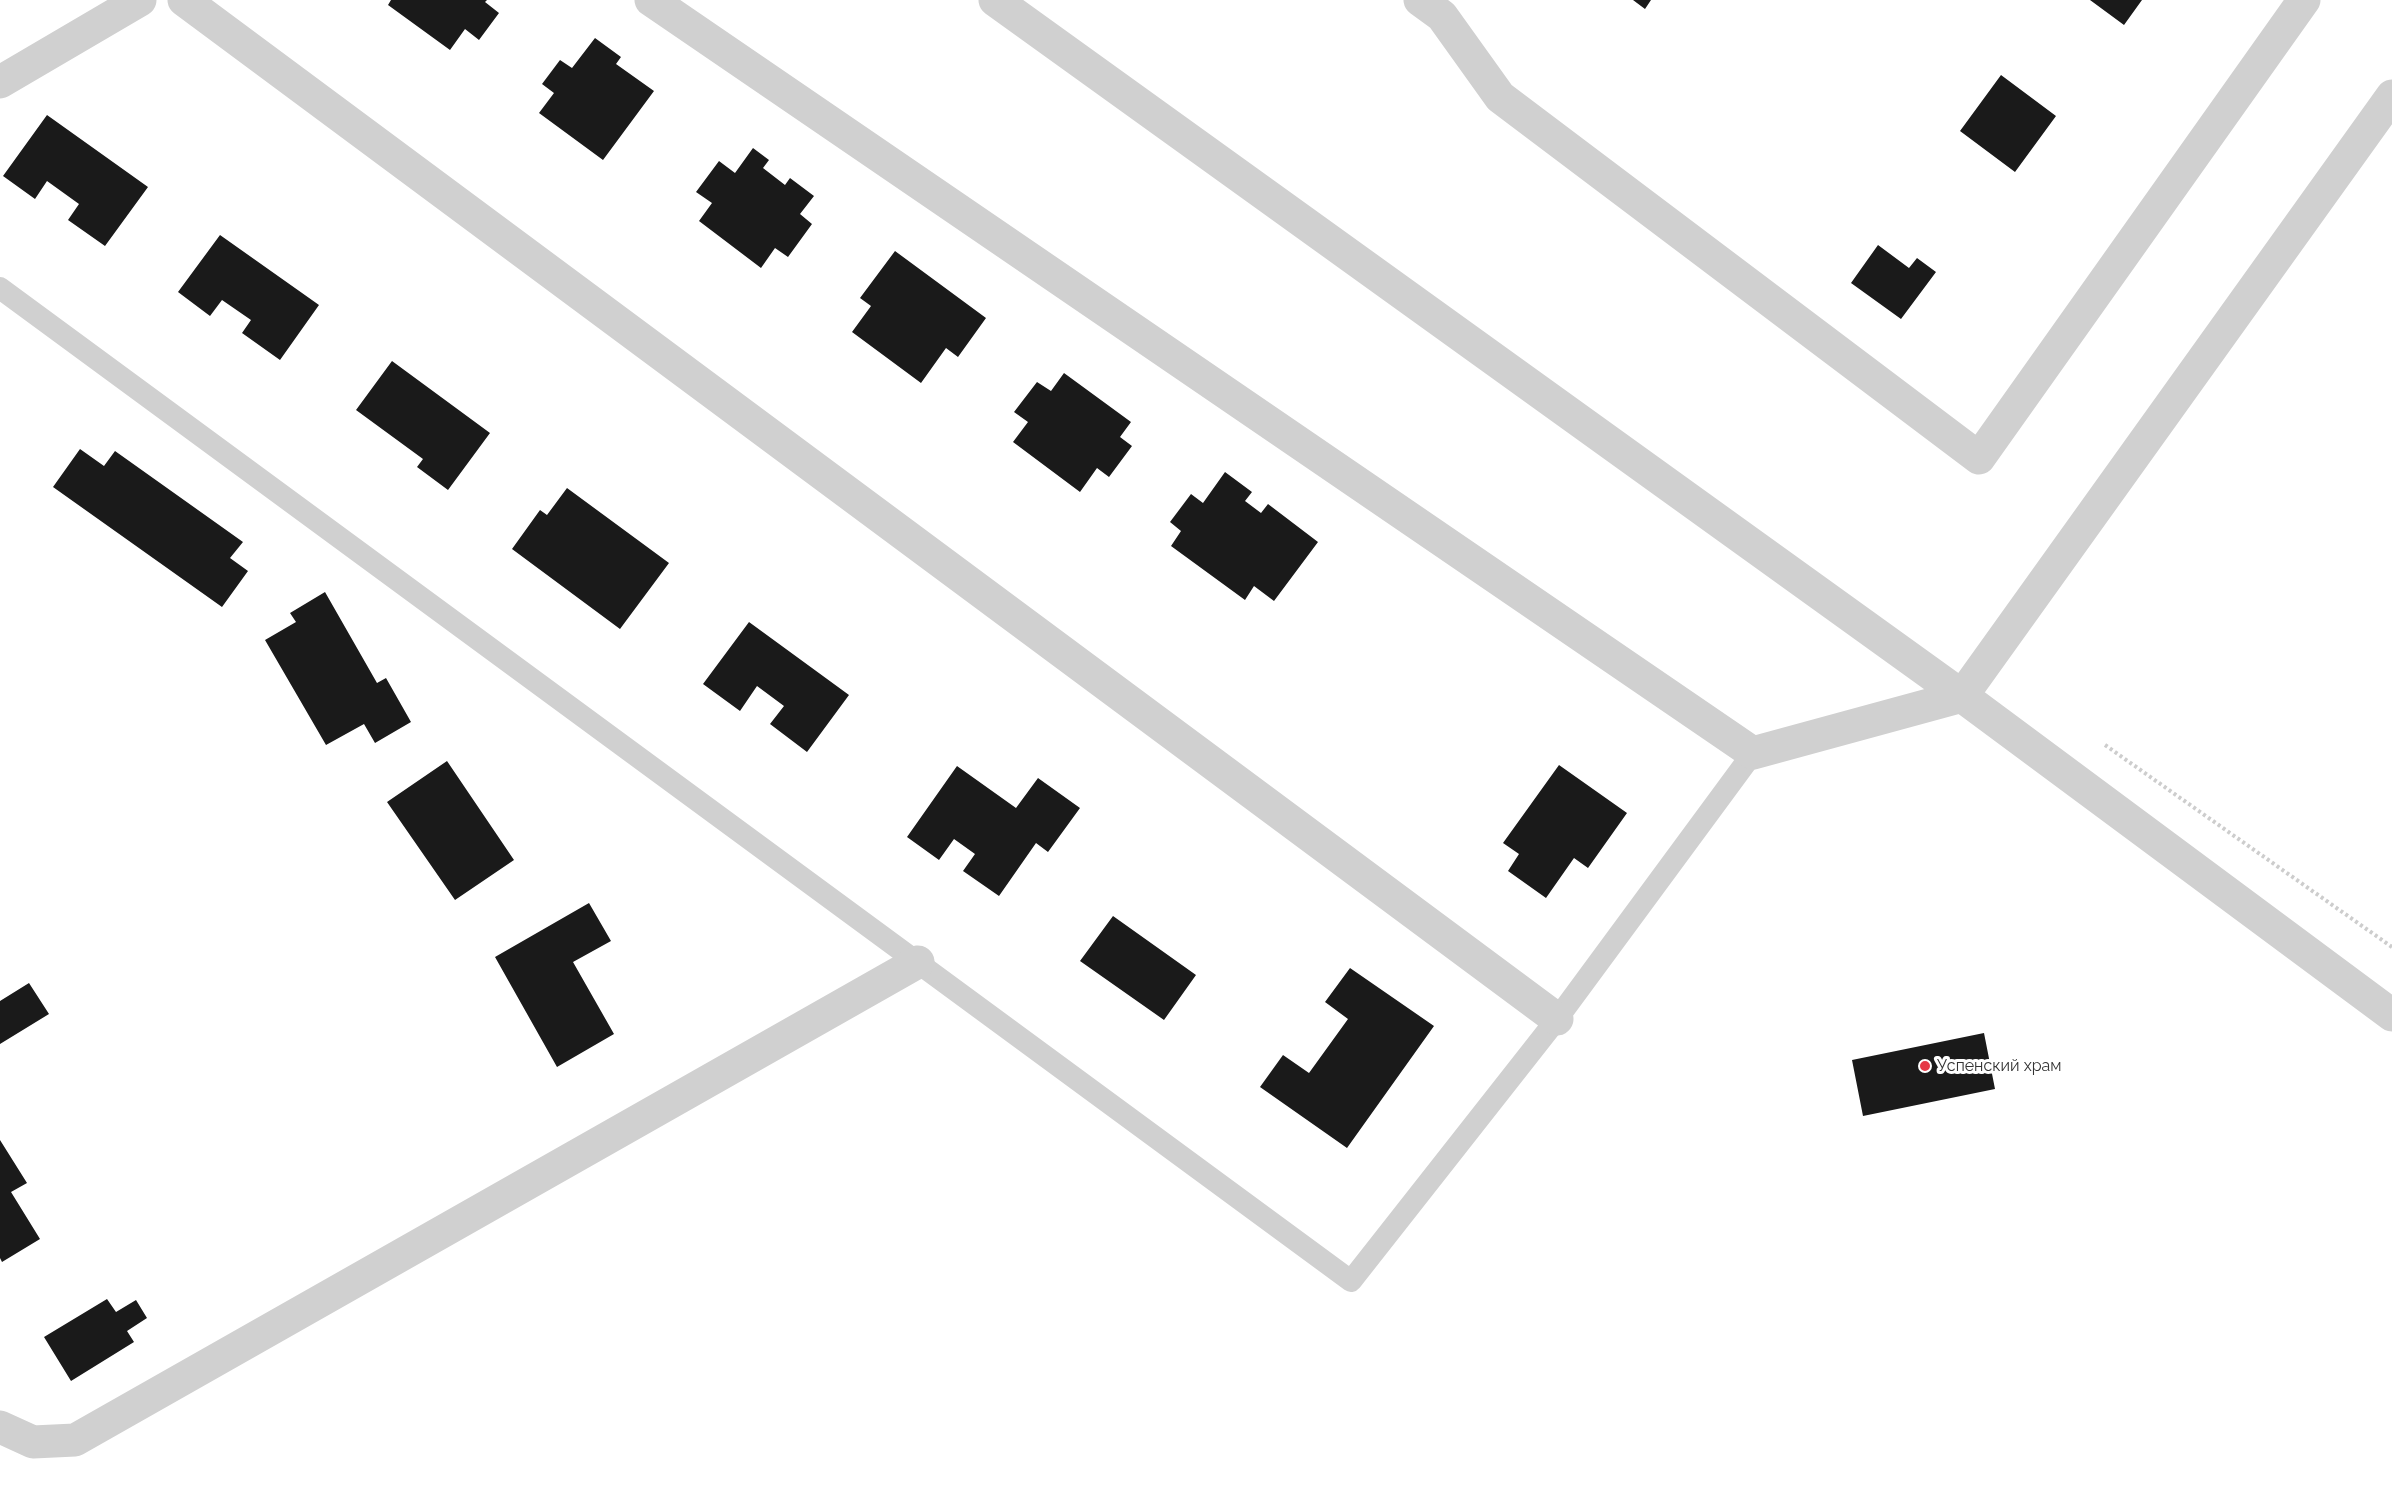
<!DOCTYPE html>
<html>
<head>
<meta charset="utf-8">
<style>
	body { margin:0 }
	canvas { display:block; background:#fff }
</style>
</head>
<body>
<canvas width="2392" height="1492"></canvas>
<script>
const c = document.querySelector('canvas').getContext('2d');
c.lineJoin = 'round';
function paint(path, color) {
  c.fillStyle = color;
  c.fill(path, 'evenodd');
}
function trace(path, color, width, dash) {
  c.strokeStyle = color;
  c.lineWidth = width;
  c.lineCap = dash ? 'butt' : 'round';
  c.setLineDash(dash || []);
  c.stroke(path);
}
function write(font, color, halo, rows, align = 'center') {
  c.font = font + ' Raleway,sans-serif';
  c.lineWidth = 6;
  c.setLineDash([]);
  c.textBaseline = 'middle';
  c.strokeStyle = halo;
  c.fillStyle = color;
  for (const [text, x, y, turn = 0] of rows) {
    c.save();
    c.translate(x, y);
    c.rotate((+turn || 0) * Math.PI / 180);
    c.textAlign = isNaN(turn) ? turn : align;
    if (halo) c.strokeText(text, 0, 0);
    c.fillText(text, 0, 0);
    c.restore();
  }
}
paint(new Path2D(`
	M391,0H487L485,2L499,13L479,40L465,29L450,50L388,5Z
	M1633,0H1651L1645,9Z
	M2090,0H2142L2124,25Z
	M595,38L621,57L616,64L654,91L603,160L539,113L554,93L542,84L560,60L572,68Z
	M2001,75L2056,116L2015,172L1960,131Z
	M47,115L148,187L105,246L68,220L79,204L47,181L35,199L3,176Z
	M753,148L769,160L763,168L785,185L790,178L814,196L800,214L812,224L788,257L775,248L761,268L699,221L712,203L696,192L719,161L735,173Z
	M220,235L319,305L280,360L242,333L251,320L222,300L210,316L178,292Z
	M1878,245L1909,268L1917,258L1936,272L1901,319L1851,283Z
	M895,251L986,318L958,357L946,348L921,383L852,332L871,306L860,298Z
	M392,361L490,433L448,490L417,467L423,459L356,410Z
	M1064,373L1131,422L1120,437L1132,446L1109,477L1097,468L1080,492L1013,442L1028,422L1014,412L1037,382L1051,391Z
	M80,449L104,466L115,451L243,542L230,558L248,571L222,607L53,487Z
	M1225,472L1252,492L1245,501L1261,513L1268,504L1318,542L1274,601L1254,586L1245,600L1171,546L1181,531L1170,522L1191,494L1203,503Z
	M567,488L669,563L620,629L512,549L540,510L547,515Z
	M325,592L377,683L386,678L411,722L375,743L364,724L326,745L265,640L296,622L290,613Z
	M749,622L849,695L807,752L770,724L784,706L757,686L740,711L703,684Z
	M447,761L514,860L455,900L387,802Z
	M1559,765L1627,813L1588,868L1574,858L1546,898L1508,871L1519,854L1503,843Z
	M957,766L1016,808L1038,778L1080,808L1048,852L1036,843L999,896L963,871L975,854L954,839L939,860L907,837Z
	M589,903L611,941L573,962L614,1034L557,1067L495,957Z
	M1113,916L1196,975L1164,1020L1080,961Z
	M1350,968L1434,1026L1347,1148L1260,1087L1283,1055L1309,1073L1348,1019L1325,1002Z
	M29,983L49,1014L0,1044V1001Z
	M1984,1033L1995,1089L1863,1116L1852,1060Z
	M0,1140L27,1183L11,1192L40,1239L2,1262L0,1258Z
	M107,1299L116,1312L136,1300L147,1318L127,1331L134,1342L71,1381L44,1337Z`), '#1a1a1a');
trace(new Path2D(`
	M2105,745L2392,947`), '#cdcdcd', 4, [3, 3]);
trace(new Path2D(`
	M0,288L1351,1281L1557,1019L1753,753`), '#d0d0d0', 22);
trace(new Path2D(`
	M184,0L1557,1019
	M651,0L1753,753L1962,696
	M1420,0L1442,16L1500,97L1979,458L2304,0
	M0,82L140,0
	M0,1427L33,1442L75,1440L918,962`), '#d0d0d0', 33);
trace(new Path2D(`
	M995,0L1962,696L2392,1015
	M1962,696L2392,96`), '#d0d0d0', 33);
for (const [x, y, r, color] of [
	[1925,1066,6,"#e63946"]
]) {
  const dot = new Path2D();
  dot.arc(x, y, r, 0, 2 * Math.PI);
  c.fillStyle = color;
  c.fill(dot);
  trace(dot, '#fff', 2);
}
write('16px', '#333', '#fff', [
	["Успенский храм",1937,1066]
], 'left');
</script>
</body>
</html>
